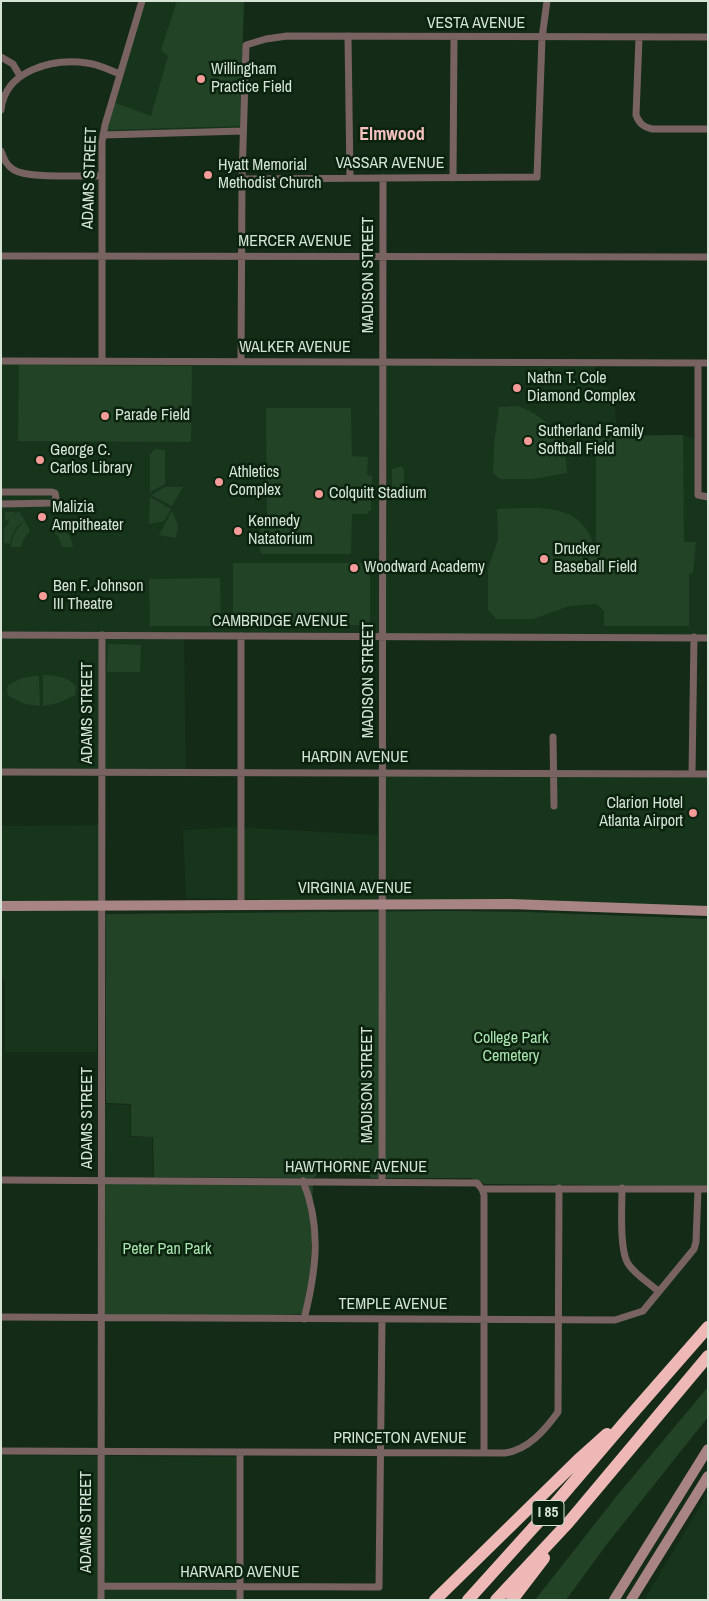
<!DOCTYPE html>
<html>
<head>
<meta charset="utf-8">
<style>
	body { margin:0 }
	#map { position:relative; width:709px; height:1601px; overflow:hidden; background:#142b17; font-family:"Archivo Narrow",sans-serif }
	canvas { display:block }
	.frame { position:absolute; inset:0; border:2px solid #d5e4d6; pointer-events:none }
</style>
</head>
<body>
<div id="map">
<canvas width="709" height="1601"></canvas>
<div class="frame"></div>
</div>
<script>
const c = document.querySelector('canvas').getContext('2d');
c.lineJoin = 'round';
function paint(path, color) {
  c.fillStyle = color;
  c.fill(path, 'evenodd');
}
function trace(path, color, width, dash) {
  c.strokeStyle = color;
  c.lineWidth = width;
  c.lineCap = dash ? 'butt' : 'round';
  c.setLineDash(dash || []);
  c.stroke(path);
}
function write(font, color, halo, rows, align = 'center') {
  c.font = font + ' "Archivo Narrow",sans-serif';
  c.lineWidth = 5;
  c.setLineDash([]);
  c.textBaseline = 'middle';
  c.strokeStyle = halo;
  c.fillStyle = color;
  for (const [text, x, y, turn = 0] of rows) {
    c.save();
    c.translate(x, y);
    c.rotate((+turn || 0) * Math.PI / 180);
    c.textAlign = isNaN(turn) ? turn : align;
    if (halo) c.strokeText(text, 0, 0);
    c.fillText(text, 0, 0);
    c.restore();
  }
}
paint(new Path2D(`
	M142,1H244L240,131L103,135Z
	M1,361L595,363L596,380L603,386L614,391L617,436L683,435L695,439L701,497L708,501V638L184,636L186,772H1Z
	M708,775V907L186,898L183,830L232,827L378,835V776Z
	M105,825L100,898L97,1052H5V980H1V826Z
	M99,1104L130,1105V1137H152L153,1177L99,1180Z
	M1,1455L236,1457V1600H1Z
	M708,1490V1600H644L698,1510Z`), '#17351b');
paint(new Path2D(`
	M177,1H244L240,126L104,130L113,102L151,116L168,56L161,50Z
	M19,365L192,366L191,442L18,441Z
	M518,406C549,417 567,440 567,473L533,479H500L493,473L494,445L499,407Z
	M266,408H351L352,456L368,457L367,475L372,476L371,511H368V514H352L351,554H262L260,552V519L267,518Z
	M683,435L684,542H696L693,573L689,574V626H604V611L597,604L569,606L533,619H497L488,610V569L498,540L497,509C541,508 587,500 596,556V436Z
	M155,449L165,450V484L150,492V455Z
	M401,466L404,469V500L392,501V469Z
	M165,487H183L172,506L151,495Z
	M150,497L171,509L164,521L149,524Z
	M19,511L25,521C15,526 12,533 10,544L4,543V530L10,519L5,521V512H16L11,518Z
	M172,511L178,525L176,538L159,535Z
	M25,521L30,531L23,540L21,547H11C12,536 16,528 25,521Z
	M57,522C66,528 71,536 73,547H62L58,536L52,531Z
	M233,563H370V625H233Z
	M220,578L221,626H150L149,579Z
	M108,644L141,645L140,672H107Z
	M43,675C54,675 70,677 76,687L75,695L58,703L43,706Z
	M34,676H39L40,706L25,704L8,696L7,688L8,685L20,679Z
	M448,911L527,912L708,919V1186L485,1184L471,1178H371L369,1175L317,1174L314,1178L154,1177L153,1137L131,1136V1104L106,1103V914Z
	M99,1180L313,1182L310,1284L305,1314L99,1320Z
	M708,1387V1417L607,1544L566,1600H535L616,1497Z`), '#234327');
trace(new Path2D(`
	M348,36L350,178
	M639,38L636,115C639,123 643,127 652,129H708
	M1,57L13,64L20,76
	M1,110C5,70 53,58 87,63C98,64 109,70 120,74
	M103,135L243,131
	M1,151C4,159 6,165 14,170C29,179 82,175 102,176
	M453,178L454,38
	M242,179L537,177L542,38L547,1
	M1,256L708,257
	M1,361L708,363
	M102,361V142L105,125L142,1
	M241,361L242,179L246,45L266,39L287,36L708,37
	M698,363V495L708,497
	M1,492H52L55,493L56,498L53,503L1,504
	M1,635L708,638
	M553,737L554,806
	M1,772L708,774
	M692,774L694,637
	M241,905V636
	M1,1180L477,1183L482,1189H708
	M303,1181C322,1227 316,1272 304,1319
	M382,1182L383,178
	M622,1188C622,1205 619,1253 629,1265C636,1275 649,1283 658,1291
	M482,1189L484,1195V1453
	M1,1317L615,1320L643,1311L694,1249L696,1242L698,1189
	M1,1451L505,1453C528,1450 545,1430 558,1412L559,1188
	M101,1586L379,1587L382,1319
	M101,1600L102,635
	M240,1600V1452`), '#796362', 7);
trace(new Path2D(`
	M1,906L510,904L708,911
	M614,1600L708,1449
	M631,1600L708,1476`), '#a88584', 10);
trace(new Path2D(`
	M435,1600L578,1460L607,1434
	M468,1600L560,1498L624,1423L708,1327
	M496,1600L568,1523L708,1356
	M512,1600L544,1558`), '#eeb8b6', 12);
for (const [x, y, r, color] of [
	[201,79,5,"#f59b98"],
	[208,175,5,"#f59b98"],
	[517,388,5,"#f59b98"],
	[105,416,5,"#f59b98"],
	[528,441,5,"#f59b98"],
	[40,460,5,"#f59b98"],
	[219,482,5,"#f59b98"],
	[319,494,5,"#f59b98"],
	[42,517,5,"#f59b98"],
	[238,531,5,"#f59b98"],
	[544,559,5,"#f59b98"],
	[354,568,5,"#f59b98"],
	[43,596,5,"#f59b98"],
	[693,813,5,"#f59b98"]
]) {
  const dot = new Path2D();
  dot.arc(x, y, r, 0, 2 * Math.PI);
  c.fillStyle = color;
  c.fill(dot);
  trace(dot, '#0a220e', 2);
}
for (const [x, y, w] of [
	[548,1513,32]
]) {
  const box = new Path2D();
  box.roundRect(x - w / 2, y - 12.5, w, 25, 4);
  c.fillStyle = '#0a220e';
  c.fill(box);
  trace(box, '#d5e4d6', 1);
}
write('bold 15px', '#d5e4d6', null, [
	["I 85",548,1513]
]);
write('16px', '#d5e4d6', '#0a220e', [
	["VESTA AVENUE",476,24],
	["VASSAR AVENUE",390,164],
	["ADAMS STREET",90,178,-88],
	["MERCER AVENUE",295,242],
	["MADISON STREET",369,275,-90],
	["WALKER AVENUE",295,348],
	["CAMBRIDGE AVENUE",280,622],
	["MADISON STREET",369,680,-90],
	["ADAMS STREET",88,713,-90],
	["HARDIN AVENUE",355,758],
	["VIRGINIA AVENUE",355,889],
	["MADISON STREET",368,1085,-90],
	["ADAMS STREET",88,1118,-90],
	["HAWTHORNE AVENUE",356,1168],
	["TEMPLE AVENUE",393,1305],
	["PRINCETON AVENUE",400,1439],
	["ADAMS STREET",87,1522,-90],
	["HARVARD AVENUE",240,1573]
]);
write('16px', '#d5e4d6', '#0a220e', [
	["Willingham",211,70],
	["Practice Field",211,88],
	["Hyatt Memorial",218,166],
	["Methodist Church",218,184],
	["Nathn T. Cole",527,379],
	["Diamond Complex",527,397],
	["Parade Field",115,416],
	["Sutherland Family",538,432],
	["Softball Field",538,450],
	["George C.",50,451],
	["Carlos Library",50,469],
	["Athletics",229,473],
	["Complex",229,491],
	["Colquitt Stadium",329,494],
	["Malizia",52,508],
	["Ampitheater",52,526],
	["Kennedy",248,522],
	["Natatorium",248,540],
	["Drucker",554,550],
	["Baseball Field",554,568],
	["Woodward Academy",364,568],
	["Ben F. Johnson",53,587],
	["III Theatre",53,605],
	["Clarion Hotel",683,804,"right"],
	["Atlanta Airport",683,822,"right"]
], 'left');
write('16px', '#aae4af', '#0a220e', [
	["College Park",511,1039],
	["Cemetery",511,1057],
	["Peter Pan Park",167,1250]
]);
write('bold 18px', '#f7c3c0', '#0a220e', [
	["Elmwood",392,135]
]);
</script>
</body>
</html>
